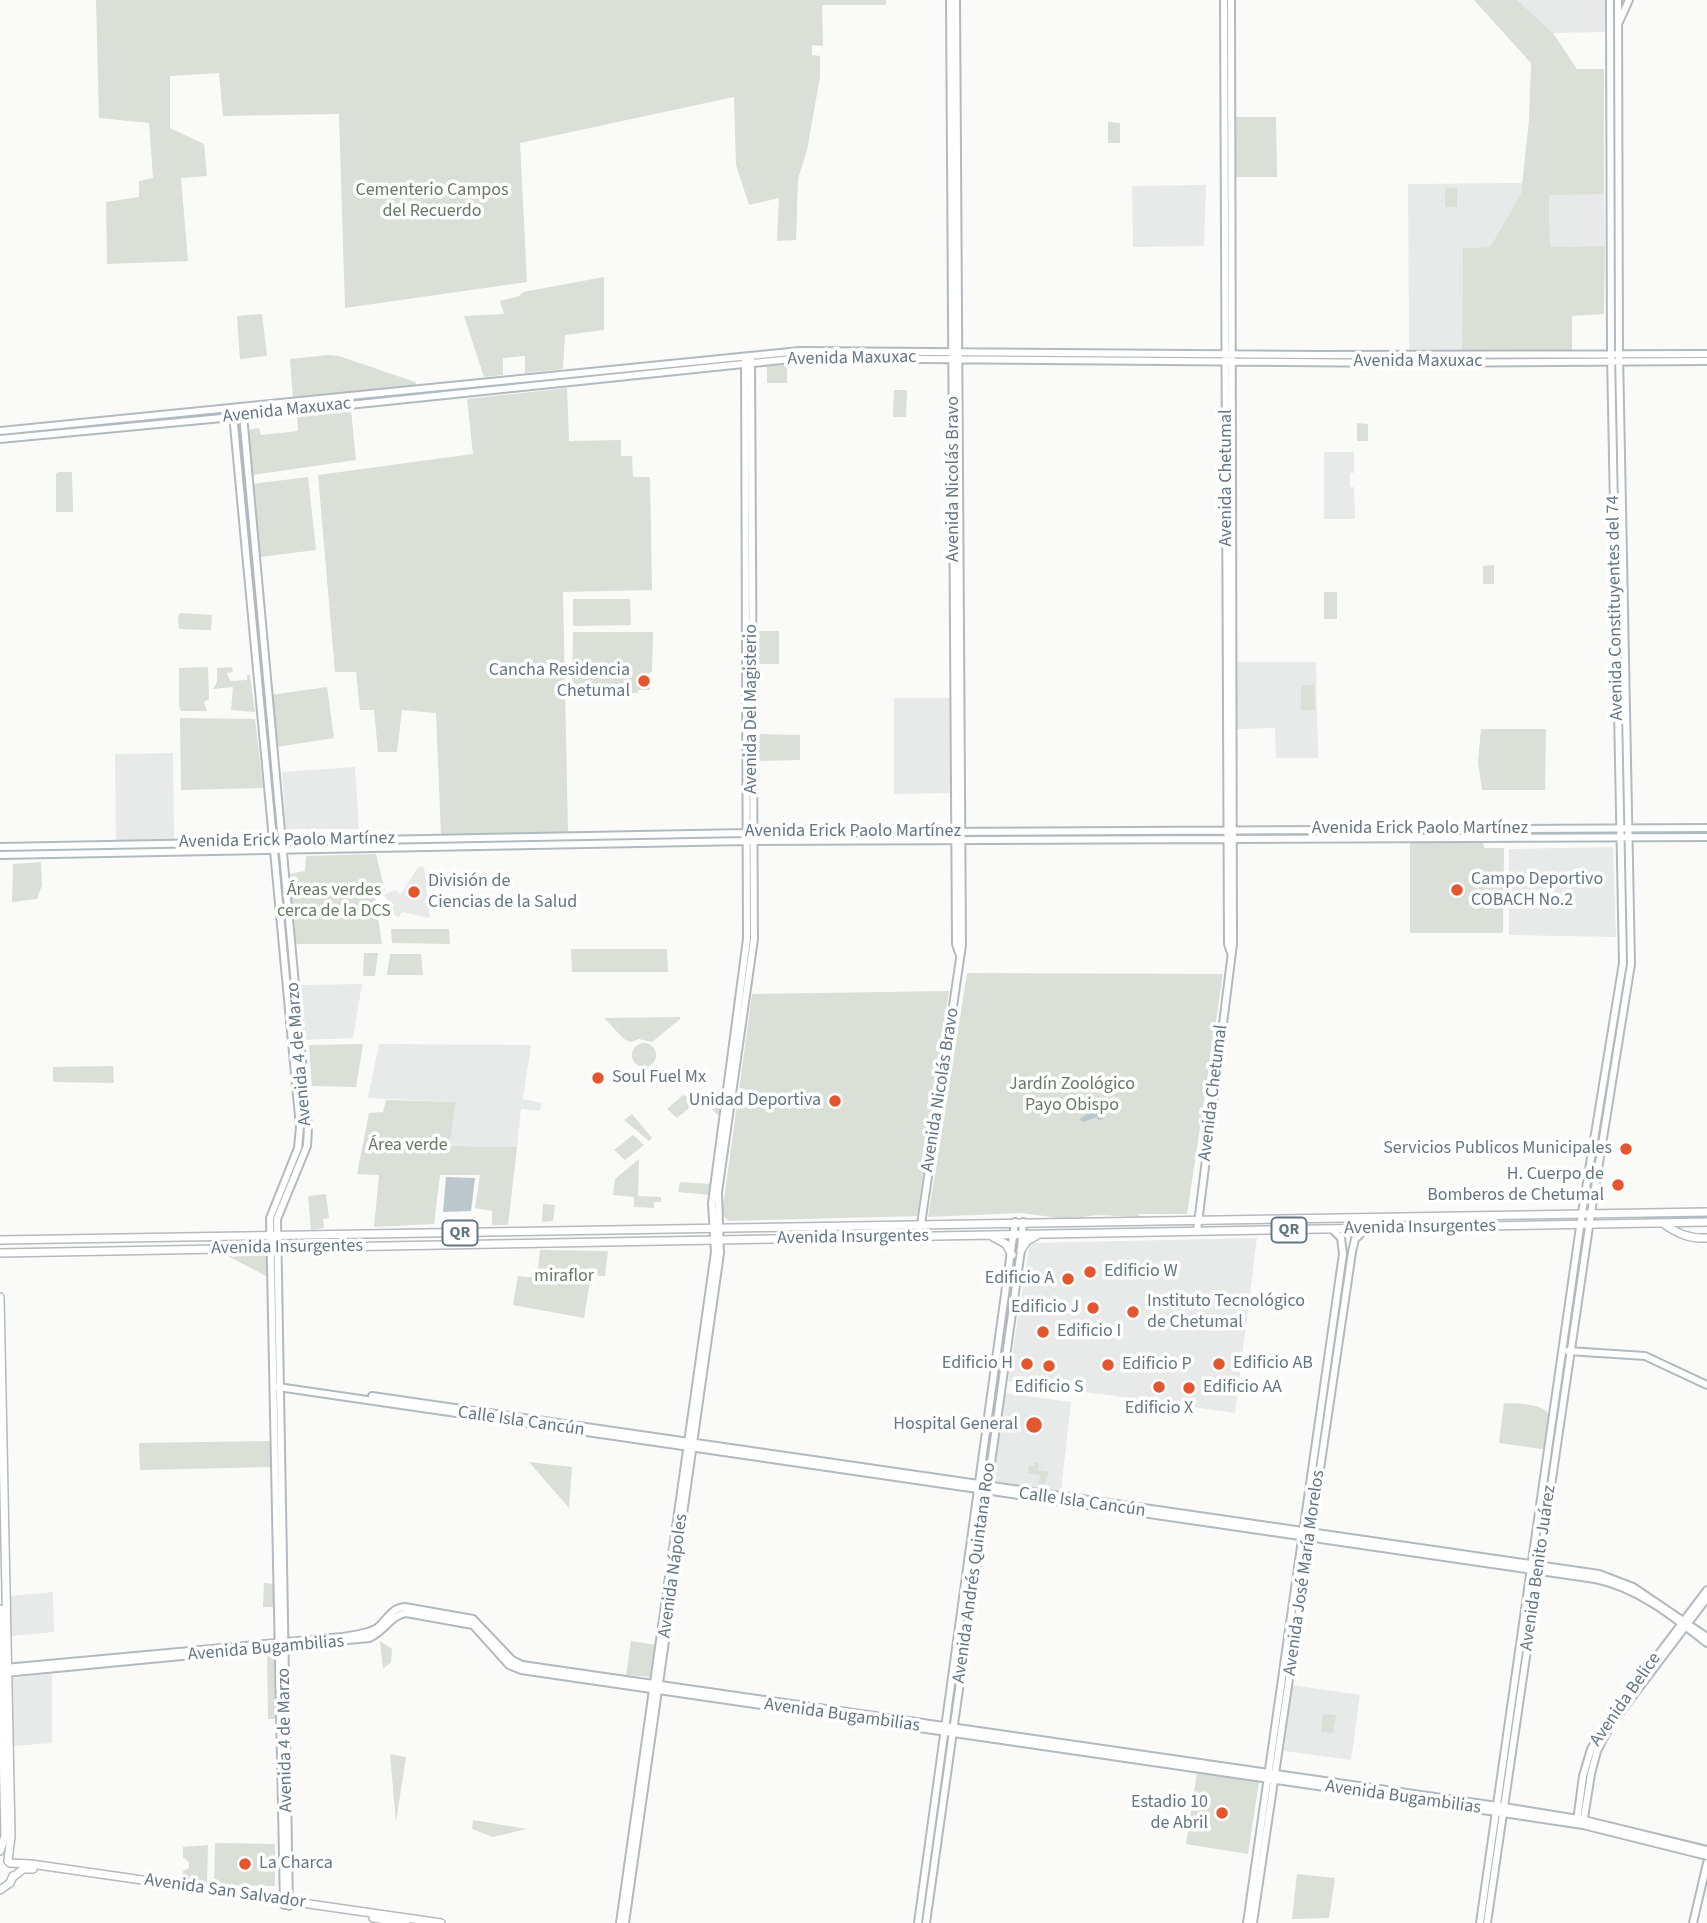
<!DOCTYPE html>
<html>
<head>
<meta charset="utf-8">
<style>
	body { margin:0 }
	canvas { display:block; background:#fafaf8 }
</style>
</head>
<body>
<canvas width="1707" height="1923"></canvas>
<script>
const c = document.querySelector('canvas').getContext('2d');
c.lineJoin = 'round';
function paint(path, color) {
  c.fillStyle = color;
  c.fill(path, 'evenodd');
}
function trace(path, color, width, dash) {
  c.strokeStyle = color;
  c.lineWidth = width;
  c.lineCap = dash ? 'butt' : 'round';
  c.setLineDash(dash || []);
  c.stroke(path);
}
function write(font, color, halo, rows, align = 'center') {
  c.font = font + ' "Source Sans 3",sans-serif';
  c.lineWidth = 7;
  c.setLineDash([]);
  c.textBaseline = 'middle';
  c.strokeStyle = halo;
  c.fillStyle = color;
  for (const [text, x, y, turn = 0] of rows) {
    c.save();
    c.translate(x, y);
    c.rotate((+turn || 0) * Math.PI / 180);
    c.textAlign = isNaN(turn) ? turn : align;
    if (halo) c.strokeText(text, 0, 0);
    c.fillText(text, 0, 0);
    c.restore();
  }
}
paint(new Path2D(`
	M1517,0H1606V32L1553,33Z
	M1522,183L1521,194L1490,247L1463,248L1462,350H1409L1408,184Z
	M1206,185L1204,246L1133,247L1132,186Z
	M1549,194H1604L1605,246L1550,247Z
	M1324,452H1354V473H1350V487H1354L1355,519H1324Z
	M1237,662H1316L1318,758H1276L1275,728L1237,729Z
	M894,698H952L953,793L894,794Z
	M173,753L174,841H116L115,754Z
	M355,767L359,829H286L282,772Z
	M1613,847L1616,937L1509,935V849Z
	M419,866L424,868L430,918L402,912L399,917L389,912L392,906L384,895L395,890L401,894Z
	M362,984L353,1038L304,1040L298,985Z
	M379,1044L531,1045L523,1099L542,1103L540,1111L521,1109L517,1147L448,1146L456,1102L368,1098Z
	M1257,1238L1235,1413L1008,1381L1030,1243Z
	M1004,1393L1071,1402L1061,1491L992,1481Z
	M53,1592L54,1632L11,1636L10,1596Z
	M52,1674V1743L13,1746L12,1678Z
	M1292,1685L1360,1695L1351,1760L1284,1751Z`), '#e8e9e9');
paint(new Path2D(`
	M96,0H886V5H822L823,46L812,45V55L820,56V77L807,150L798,179L796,240L777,241L779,198L749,205L736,165L734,97L520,143L527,282L345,308L339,114L223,116L219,73L170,76V128L204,144L207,176L181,178L188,261L107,264L106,202L139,197V181L153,178L149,123L99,118Z
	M1474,0H1517L1553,33L1577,69H1604V194L1549,195L1550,247L1605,246L1604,314L1572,316V350H1462L1463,248L1490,247L1521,194L1529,120L1531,63Z
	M1235,117H1276L1277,177H1235Z
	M1108,122L1120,123V143H1108Z
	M1445,188H1457V207H1445Z
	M604,277V330L565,335L563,369L525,373V356L503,358V375L484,377L464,316L504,314L500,301L519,296L523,292Z
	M262,314L267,356L240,359L237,316Z
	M329,355L339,356L415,382L417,385L293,399L290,359Z
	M787,364V383H767V366Z
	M567,388L569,441L621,440V456H632L633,477H650L652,590L563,592L568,832L441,835L436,713L402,710L397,752H378L374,710H360L356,672H335L318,475L473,454L467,399Z
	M894,390H907L906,417H893Z
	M351,410L356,460L252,475L248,430L259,428L261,435L298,431L297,415Z
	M1357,423L1368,424V441H1357Z
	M59,472H72L73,512H56V473Z
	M308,477L316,550L260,557L252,484Z
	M1494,565V584H1483V566Z
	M1324,592H1337V619H1324Z
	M573,599H630L631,625L573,626Z
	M180,613L212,615L211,630L179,629L178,617Z
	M758,631H779V664H758Z
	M573,632H653L652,672L649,673L650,690H638V693H572Z
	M208,667L209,699L204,702L207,711H181L179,706V668Z
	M232,667L233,672L227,673L230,681L247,680V675H250L255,712L231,710L233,687L213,689L217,682V668Z
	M1301,685H1314L1315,710H1301Z
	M327,687L334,738L276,747L270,695Z
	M180,718L255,719L263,788L181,790Z
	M1481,729H1546L1545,790H1482L1478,762Z
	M758,734L800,735V760L757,761Z
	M1410,843H1483L1484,848H1504L1503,933H1410Z
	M376,854L385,891H374L382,944H296L290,874L305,871L306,856Z
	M41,862L42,885L37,899L12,902L13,864Z
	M391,929H449L450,944L392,943Z
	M571,949H667L668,972H572Z
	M364,953H378L375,976H363Z
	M390,954H421L423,975H387Z
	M967,973L1223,974L1187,1214H1139V1217L1098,1215L1067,1219L1021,1213L928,1217Z
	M949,991L917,1216L728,1221L723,1215V1207L752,994Z
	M680,1017V1019L652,1042L639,1039L631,1042L624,1039L604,1018Z
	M632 1055a12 12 0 1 1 24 0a12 12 0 1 1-24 0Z
	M363,1044L356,1087L312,1086L309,1045Z
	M113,1066L114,1083L53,1082V1067Z
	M726,1084L721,1118L704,1102Z
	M683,1095L697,1101L677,1118L667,1109Z
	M386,1100L456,1102L449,1146L517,1147L508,1225H492V1211L475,1208L480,1175H440L434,1224L374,1227L379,1175L357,1174L369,1113L383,1112Z
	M632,1114L652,1138L649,1141L624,1120Z
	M633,1135L644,1145L625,1160L614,1150Z
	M639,1159L638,1196L661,1197V1202H654V1208L634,1207V1197L613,1195L615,1179Z
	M680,1182L712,1184L711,1195L678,1192Z
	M326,1194L329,1218L323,1219L324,1228L311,1230L308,1196Z
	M543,1204L555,1205L553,1221L542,1222Z
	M540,1250L608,1251L605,1276L591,1275L584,1318L513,1305L518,1276L537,1278Z
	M268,1254V1277L228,1256Z
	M1504,1403C1519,1404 1549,1402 1553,1422C1554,1430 1550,1442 1549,1450L1499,1443Z
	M273,1441L272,1467L140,1470L139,1443Z
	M529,1462L572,1467L569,1508Z
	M1035,1462L1039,1463L1038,1470L1049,1472L1044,1485L1039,1484L1040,1475L1028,1473L1029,1466H1034Z
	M264,1583L273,1584V1607H263Z
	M380,1641L392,1649L391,1662L383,1669Z
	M631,1641L657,1645L651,1677L626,1675Z
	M277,1651L278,1719H268L267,1652Z
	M1323,1714L1336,1715L1333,1733L1321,1732Z
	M390,1754L406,1757L396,1822Z
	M1197,1772L1259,1782L1248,1854L1186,1844Z
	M473,1820L527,1829L493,1837L472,1829Z
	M215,1843L275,1844V1886L214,1885Z
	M208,1845L207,1884L183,1882V1871L189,1868V1862L183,1857V1847Z
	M1297,1874L1335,1878L1329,1918L1292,1919Z`), '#dadfd7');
paint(new Path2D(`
	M1096,1103L1110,1110L1099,1115L1098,1117L1102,1115L1103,1119L1098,1120L1097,1117L1083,1122L1080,1119L1091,1111Z
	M446,1177L475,1178L471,1211L443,1212Z`), '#bbc7cb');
const secondary = new Path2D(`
	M950,0L956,944L959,953
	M1224,0L1228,944L1231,953
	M1619,22L1629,0
	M233,414L300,1127L298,1148L270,1218L284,1905
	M243,415L308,1127L307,1146L277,1219L289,1906
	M0,431L800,351L1319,355L1707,354
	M0,439L243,416L801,358L1405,363L1707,361
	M0,847L746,833L1707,828
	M0,855L746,841L1707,837
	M1197,1231L1233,944L1231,0
	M915,1237L921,1224L962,945L956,0
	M1568,1351L1645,1356L1707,1385
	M278,1387L1595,1579C1637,1587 1674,1617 1707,1643
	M372,1396L1599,1574L1633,1587L1707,1637
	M5,1668L342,1637C353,1635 367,1634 377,1628C387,1620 391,1608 405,1607L473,1619L512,1660L522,1665L1504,1807L1584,1820L1707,1850
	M5,1673L369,1638C384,1632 391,1615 406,1613L473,1625L509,1665L521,1670L1503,1813L1583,1825L1707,1856
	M1577,1821L1583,1776L1591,1749L1606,1724L1707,1590
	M1583,1824L1591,1774L1597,1751L1610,1726L1707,1598
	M620,1923L715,1252L712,1203L747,939L745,359
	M625,1923L720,1253L718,1192L754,939L751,359
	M918,1923L1015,1222
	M926,1923L1021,1250L1023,1222
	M1247,1923L1343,1254L1341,1238L1332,1229
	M1253,1923L1352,1252L1355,1239L1367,1228
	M1480,1923L1582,1213L1623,963L1611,355L1610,0
	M1487,1923L1591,1213L1631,964L1619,355L1618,0
	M1693,1923L1707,1863`);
const primary = new Path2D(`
	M1664,1224C1678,1234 1690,1239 1707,1238
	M993,1237L1006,1244L1012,1255
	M0,1240L1707,1212
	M1021,1250L1027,1241L1036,1236
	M0,1253L1707,1222
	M0,1297L11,1836L8,1861
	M0,1609L5,1836L0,1851
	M10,1863L31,1864L441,1923
	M12,1878L23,1869H33
	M0,1890L10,1883L13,1876
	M373,1918L406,1923`);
trace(secondary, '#b3babf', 10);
trace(primary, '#b5babe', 10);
trace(secondary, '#fff', 6);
trace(primary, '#fff', 7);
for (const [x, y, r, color] of [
	[644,681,7,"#e4572e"],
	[1457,890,7,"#e4572e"],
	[414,892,7,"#e4572e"],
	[598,1078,7,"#e4572e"],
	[835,1101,7,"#e4572e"],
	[1626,1149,7,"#e4572e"],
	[1618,1185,7,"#e4572e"],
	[1090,1272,7,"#e4572e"],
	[1068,1279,7,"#e4572e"],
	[1093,1308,7,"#e4572e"],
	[1133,1312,7,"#e4572e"],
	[1043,1332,7,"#e4572e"],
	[1027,1364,7,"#e4572e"],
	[1219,1364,7,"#e4572e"],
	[1108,1365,7,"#e4572e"],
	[1049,1366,7,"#e4572e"],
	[1159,1387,7,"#e4572e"],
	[1189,1388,7,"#e4572e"],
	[1034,1425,9,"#e4572e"],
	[1222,1813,7,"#e4572e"],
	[245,1864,7,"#e4572e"]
]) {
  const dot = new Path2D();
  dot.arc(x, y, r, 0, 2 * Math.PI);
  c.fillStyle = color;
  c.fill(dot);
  trace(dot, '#fff', 2.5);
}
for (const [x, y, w] of [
	[1289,1230,35],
	[460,1233,35]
]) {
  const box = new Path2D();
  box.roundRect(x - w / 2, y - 12.5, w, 25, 5);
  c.fillStyle = '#fff';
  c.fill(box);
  trace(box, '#657683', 2);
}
write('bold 16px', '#657683', null, [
	["QR",1289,1230],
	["QR",460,1233]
]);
write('18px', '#687a64', '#fff', [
	["Cementerio Campos",432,191],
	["del Recuerdo",432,212],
	["Áreas verdes",334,891],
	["cerca de la DCS",334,912],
	["Jardín Zoológico",1072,1085],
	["Payo Obispo",1072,1106],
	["Área verde",408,1146],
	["miraflor",564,1277]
]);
write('18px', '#657683', '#fff', [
	["Avenida Maxuxac",852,359,-1],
	["Avenida Maxuxac",1418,362],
	["Avenida Maxuxac",287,411,-6],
	["Avenida Chetumal",1227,478,-90],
	["Avenida Nicolás Bravo",954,479,-90],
	["Avenida Constituyentes del 74",1616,608,-91],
	["Avenida Del Magisterio",752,709,-90],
	["Avenida Erick Paolo Martínez",1420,829],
	["Avenida Erick Paolo Martínez",853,832],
	["Avenida Erick Paolo Martínez",287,841,-1],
	["Avenida 4 de Marzo",300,1054,-95],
	["Avenida Nicolás Bravo",941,1090,-81],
	["Avenida Chetumal",1214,1093,-83],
	["Avenida Insurgentes",1420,1228,-1],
	["Avenida Insurgentes",853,1238,-1],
	["Avenida Insurgentes",287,1248,-1],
	["Calle Isla Cancún",521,1422,8],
	["Calle Isla Cancún",1082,1503,8],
	["Avenida Benito Juárez",1539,1568,-82],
	["Avenida Andrés Quintana Roo",975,1573,-82],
	["Avenida José María Morelos",1305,1573,-82],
	["Avenida Nápoles",674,1576,-82],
	["Avenida Bugambilias",266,1649,-5],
	["Avenida Belice",1626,1700,-55],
	["Avenida Bugambilias",842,1716,8],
	["Avenida 4 de Marzo",286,1740,-91],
	["Avenida Bugambilias",1403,1798,8],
	["Avenida San Salvador",225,1892,8]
]);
write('18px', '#657683', '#fff', [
	["Cancha Residencia",630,671,"right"],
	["Chetumal",630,692,"right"],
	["Campo Deportivo",1471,880],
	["COBACH No.2",1471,901],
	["División de",428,882],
	["Ciencias de la Salud",428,903],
	["Soul Fuel Mx",612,1078],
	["Unidad Deportiva",821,1101,"right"],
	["Servicios Publicos Municipales",1612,1149,"right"],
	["H. Cuerpo de",1604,1175,"right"],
	["Bomberos de Chetumal",1604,1196,"right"],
	["Edificio W",1104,1272],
	["Edificio A",1054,1279,"right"],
	["Instituto Tecnológico",1147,1302],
	["de Chetumal",1147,1323],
	["Edificio J",1079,1308,"right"],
	["Edificio I",1057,1332],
	["Edificio H",1013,1364,"right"],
	["Edificio AB",1233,1364],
	["Edificio P",1122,1365],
	["Edificio S",1049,1388,"center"],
	["Edificio AA",1203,1388],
	["Edificio X",1159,1409,"center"],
	["Hospital General",1018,1425,"right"],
	["Estadio 10",1208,1803,"right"],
	["de Abril",1208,1824,"right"],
	["La Charca",259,1864]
], 'left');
</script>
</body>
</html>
